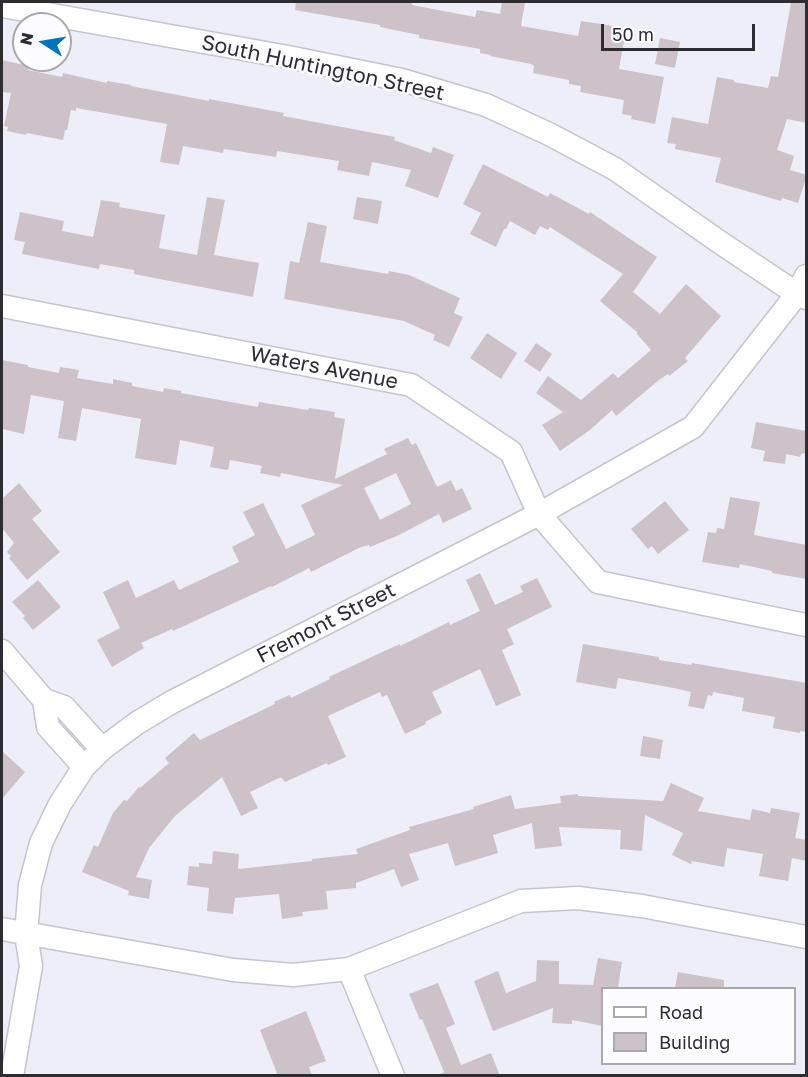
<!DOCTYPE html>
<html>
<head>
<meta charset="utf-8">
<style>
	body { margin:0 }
	#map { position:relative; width:808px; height:1077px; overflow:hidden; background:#eeeef8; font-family:"Golos Text",sans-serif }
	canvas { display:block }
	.frame { position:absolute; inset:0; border:3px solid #2d2d31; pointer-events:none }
	.legend { position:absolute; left:601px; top:987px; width:195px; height:78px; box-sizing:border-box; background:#fcfcfe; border:2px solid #a9a9ac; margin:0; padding:8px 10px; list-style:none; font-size:18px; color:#2d2d31 }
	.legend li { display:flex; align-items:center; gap:12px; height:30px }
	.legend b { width:30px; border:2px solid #a9a9ac }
	.north { position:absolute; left:12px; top:12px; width:60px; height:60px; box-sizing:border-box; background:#fcfcfe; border:2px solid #a9a9ac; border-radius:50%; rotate:282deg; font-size:16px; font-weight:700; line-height:24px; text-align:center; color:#2d2d31 }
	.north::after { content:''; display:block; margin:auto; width:21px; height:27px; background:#0073be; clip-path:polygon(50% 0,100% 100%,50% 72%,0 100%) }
	.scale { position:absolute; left:601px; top:24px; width:154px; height:27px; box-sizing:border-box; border:3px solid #2d2d31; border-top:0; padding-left:8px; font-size:18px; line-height:21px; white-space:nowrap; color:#2d2d31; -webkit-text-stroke:4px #fcfcfe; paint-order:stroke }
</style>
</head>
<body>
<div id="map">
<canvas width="808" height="1077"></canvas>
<div class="frame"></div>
<ul class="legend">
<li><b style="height:8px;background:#fff"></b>Road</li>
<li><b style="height:16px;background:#ccc2c8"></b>Building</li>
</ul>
<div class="north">N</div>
<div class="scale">50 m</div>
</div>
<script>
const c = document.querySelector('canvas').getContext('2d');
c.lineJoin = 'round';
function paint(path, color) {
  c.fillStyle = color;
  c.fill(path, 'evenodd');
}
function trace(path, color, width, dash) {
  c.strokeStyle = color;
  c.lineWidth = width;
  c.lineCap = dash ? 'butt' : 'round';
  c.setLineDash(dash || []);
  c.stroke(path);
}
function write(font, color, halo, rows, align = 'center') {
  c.font = font + ' "Golos Text",sans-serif';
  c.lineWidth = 5;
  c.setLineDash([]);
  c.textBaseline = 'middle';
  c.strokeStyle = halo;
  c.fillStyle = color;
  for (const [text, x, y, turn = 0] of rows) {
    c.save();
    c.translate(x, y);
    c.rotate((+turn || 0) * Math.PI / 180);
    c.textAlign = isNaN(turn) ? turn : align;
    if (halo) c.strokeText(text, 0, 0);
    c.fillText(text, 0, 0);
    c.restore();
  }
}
paint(new Path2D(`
	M296,2H412V5L475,17L477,10L500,14L502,2H525L521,26L578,36L581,21L620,27V29L626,30L619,69L664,77L655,124L631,119L632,116L622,114L624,100L580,92L581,86L569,84V80L533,73L534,66L531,64L490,56L491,55L480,53V49L419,38V35L380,27V25L295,10Z
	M791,2H807V123L787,119L777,150L794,156L790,170L807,175L798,203L782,198L781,201L715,182L721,158L675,149L676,144L667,143L672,117L708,124L717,77L734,80V82L768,88L771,76L778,77Z
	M660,38L680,42L675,68L655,64Z
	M2,60L29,66L28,70L62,77L63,73L107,83V81L131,85V86L209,101V99L284,113L283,116L395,137L394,140L431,153L433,147L454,155L438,198L405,186L411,170L372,162L369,176L337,170L339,161L277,151L276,157L224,149L223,153L183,146L179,165L160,162L167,124L76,108V111L71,110L67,130H65L63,140L27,133L26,135L7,131L8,127L4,126L11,93L2,92Z
	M483,164L548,197L550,193L589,214L590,212L657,257L633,292L660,314L686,284L721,316L685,358L688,361L669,376L668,374L659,380L616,416L612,410L590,430L560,451L542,425L563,412L536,393L548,376L581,400L613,373L618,378L651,350L637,334V332L600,301L623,274L550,227L548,230L540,226L535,235L510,221L506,229H504L496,247L470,234L481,213L463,204Z
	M207,197L225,200L214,255L259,263L253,297L134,274V270L100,264L99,269L22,254L25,242L14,240L20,212L64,221L62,231L93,237L101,200L120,203L119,207L165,215L159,248L197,255Z
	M357,197L382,201L378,224L353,219Z
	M308,222L327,226L320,262L388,274L389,271L409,275L460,298L454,313L463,317L449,347L433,340L435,335L404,321L284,299L290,261L299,263Z
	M487,333L517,353L501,379L470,358Z
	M536,343L552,354L540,372L524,361Z
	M2,360L28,365V367L59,373L60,367L79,370L77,378L113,384V379L132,383V386L163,392L164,388L181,391V393L258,407L259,402L308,410L309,408L335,412L334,417L345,419L335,479L387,454L384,449L408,438L412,445L416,443L437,487L451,480L456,491L462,488L472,509L443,523L439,514L399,535L370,547L369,545L361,547L311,572L309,568L272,587L271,586L173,631L172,629L141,643L144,648L112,667L97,640L120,628L103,592L128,580L136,598L174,580L179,590L239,562L232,547L255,535L243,512L263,503L286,549L315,535L301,505L343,485L281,473L280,477L260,473L262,466L230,460L228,470L210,467L214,447L180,440L176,465L135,458L141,419L82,408L76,441L58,438L64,401L31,395L24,434L2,429ZM396,473L411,504L380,520L364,488Z
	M756,422L807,431V453L801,454L800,457L786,454L785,464L763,461L765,451L751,448Z
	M19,483L42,511L32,519L60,552L27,580L9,558L11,556L7,552L14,543L2,528V499Z
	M730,497L760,502L754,535L807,545V579L772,573V571L740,564L739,568L702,562L708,532L716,533L717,528L724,529Z
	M665,501L689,530L658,554L652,546L648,549L631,529Z
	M480,573L495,605L523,592L520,586L537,578L552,607L507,629L514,644L502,650L521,695L496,706L480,669L432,692L442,713L425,722L426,724L405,734L387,695L382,697L380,692L328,716L346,757L328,765L327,763L285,782L282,778H279L250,792L258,808L241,816L222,777L175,816L149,848L136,877L152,880L149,899L128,895L129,891L82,872L94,845L98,847L113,813L124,800L127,801L139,787L140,788L169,763L165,758L194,733L200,740L275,704L274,702L290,695L291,698L330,679L329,677L365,660L400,644V646L449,622L450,625L480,611L466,580Z
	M38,580L61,607L33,630L23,618L25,616L12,602Z
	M583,644L659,657V660L691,665L692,663L807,683V732L800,731V733L773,728L775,717L742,711L744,698L713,692L712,696L708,695L704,709L688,706L691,692L674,688L618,678L616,689L576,682Z
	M643,736L663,740L660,759L640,756Z
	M2,751L25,772L2,799Z
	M671,783L704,798L698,811L750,820L752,809L770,813L771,808L800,813L795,838L807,840V861L792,858L788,881L759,876L763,854L727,848L724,867L692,861L691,864L672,855L683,833L645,815L642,851L620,849L621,830L559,827L562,846L535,849L532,823L493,835L498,853L455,866L448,843L409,854L419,880L401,887L394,869L356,883V888L326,891L328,909L302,912L303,916L282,919L279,894L235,898L233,914L207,911L209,888L187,885L189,866L199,867V863L212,864L213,851L239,854L238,869L312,861V859L358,854L356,849L410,830L409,827L474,809L473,807L511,795L515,809L561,803L560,796L578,794V796L663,801Z
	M598,958L622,962L618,988H603V1026L572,1020V1024L552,1023L553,1008L493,1031L474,981L498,971L506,993L536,981L537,960L559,961V984L593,985Z
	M678,972L724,980V988H675Z
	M438,983L455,1024L446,1028L461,1065L491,1053L500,1076H438L444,1072L422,1019L420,1020L409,994Z
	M306,1011L326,1061L309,1067L312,1076H278L260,1030Z`), '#ccc2c8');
const minor = new Path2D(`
	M2,6L288,57L402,80L486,105L549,134L615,169L718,241L797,294L806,298
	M2,306L411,385L511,452L539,514L598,582L806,625
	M2,651L44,700L64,707L102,749
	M44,700L48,727L84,767
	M2,929L233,970L293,975L349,969L521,901L578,898L642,906L806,937
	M349,969L393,1076
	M12,1076L31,966L26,934L30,885L41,843L60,804L84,767L102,749L137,723L172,702L539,514L693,427L797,294L806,276`);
trace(minor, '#c5c5cf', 25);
trace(minor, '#fff', 22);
write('21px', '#2d2d31', '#fcfcfe', [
	["South Huntington Street",323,68,12],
	["Waters Avenue",324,368,11],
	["Fremont Street",326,623,-27]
]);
</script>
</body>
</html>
